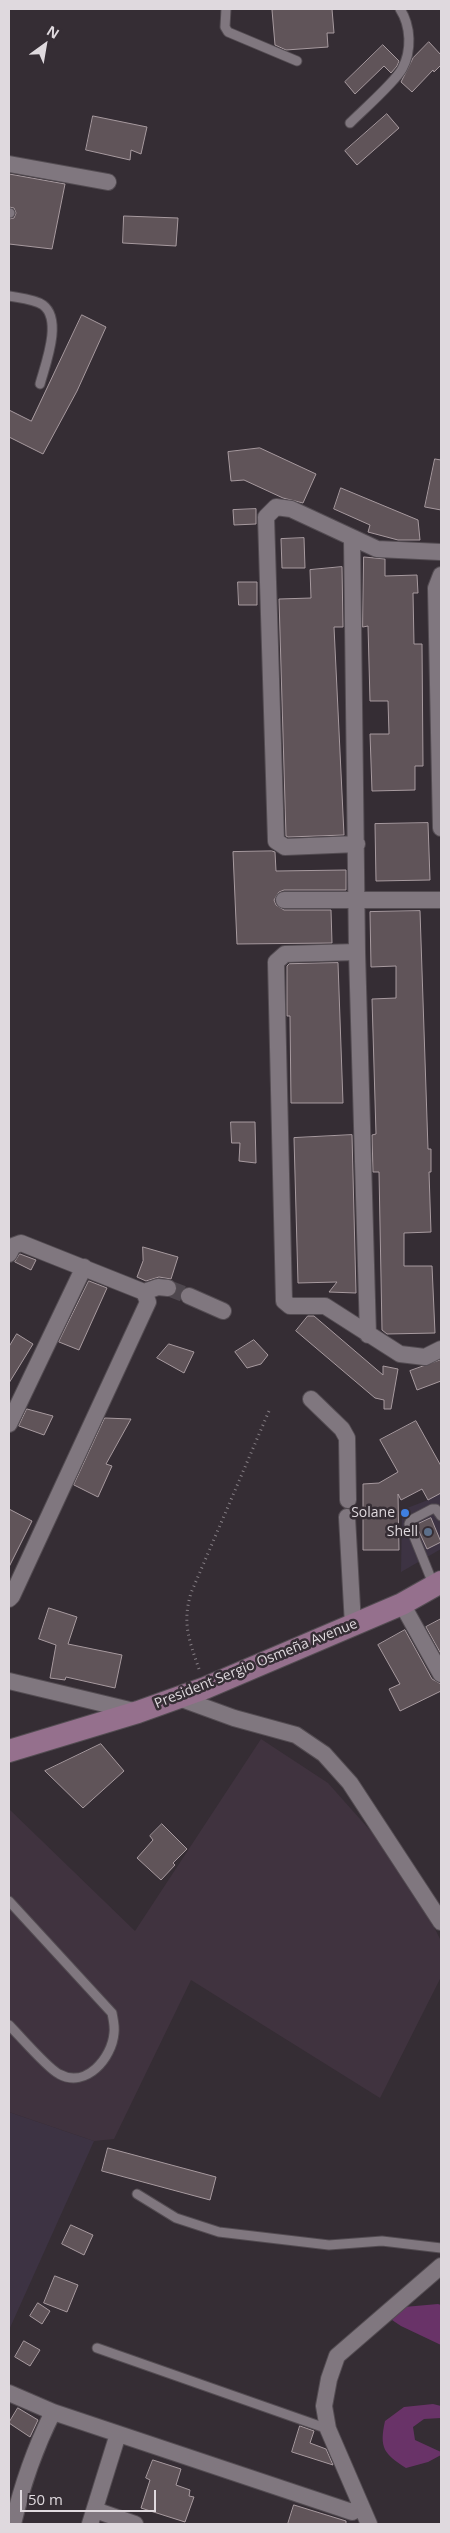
<!DOCTYPE html>
<html>
<head>
<meta charset="utf-8">
<style>
	body { margin:0 }
	#map { position:relative; width:450px; height:2533px; overflow:hidden; background:#352d34; font-family:"Open Sans",sans-serif }
	canvas { display:block }
	.frame { position:absolute; inset:0; border:10px solid #dfd9de; pointer-events:none }
	.north { position:absolute; left:20px; top:20px; width:50px; height:50px; -webkit-text-stroke:4px #352d34; paint-order:stroke; rotate:32deg; font-size:14px; font-weight:700; line-height:20px; text-align:center; color:#dfd9de }
	.north::after { content:''; display:block; margin:auto; width:18px; height:22px; background:#dfd9de; clip-path:polygon(50% 0,100% 100%,50% 72%,0 100%) }
	.scale { position:absolute; left:20px; top:2490px; width:136px; height:22px; box-sizing:border-box; border:2px solid #dfd9de; border-top:0; padding-left:6px; font-size:15px; line-height:18px; white-space:nowrap; color:#dfd9de; -webkit-text-stroke:4px #352d34; paint-order:stroke }
</style>
</head>
<body>
<div id="map">
<canvas width="450" height="2533"></canvas>
<div class="frame"></div>
<div class="north">N</div>
<div class="scale">50 m</div>
</div>
<script>
const c = document.querySelector('canvas').getContext('2d');
c.lineJoin = 'round';
function paint(path, color) {
  c.fillStyle = color;
  c.fill(path, 'evenodd');
}
function trace(path, color, width, dash) {
  c.strokeStyle = color;
  c.lineWidth = width;
  c.lineCap = dash ? 'butt' : 'round';
  c.setLineDash(dash || []);
  c.stroke(path);
}
function write(font, color, halo, rows, align = 'center') {
  c.font = font + ' "Open Sans",sans-serif';
  c.lineWidth = 5;
  c.setLineDash([]);
  c.textBaseline = 'middle';
  c.strokeStyle = halo;
  c.fillStyle = color;
  for (const [text, x, y, turn = 0] of rows) {
    c.save();
    c.translate(x, y);
    c.rotate((+turn || 0) * Math.PI / 180);
    c.textAlign = isNaN(turn) ? turn : align;
    if (halo) c.strokeText(text, 0, 0);
    c.fillText(text, 0, 0);
    c.restore();
  }
}
paint(new Path2D(`
	M439,1485L441,1488V1549L401,1572L402,1510L428,1500Z
	M9,2112L94,2141L9,2330Z`), '#3d3343');
paint(new Path2D(`
	M261,1739L328,1783L376,1837L432,1923L441,1941V1977L380,2098L191,1980L114,2139L94,2141L9,2112V1809L135,1931Z`), '#40333f');
paint(new Path2D(`
	M438,2304L441,2305V2345L401,2326L383,2314L404,2307Z
	M433,2404L441,2406V2418L424,2419L413,2427L415,2440L441,2452V2455L428,2462L406,2468C384,2454 379,2448 385,2421L404,2407Z`), '#693368');
const building = new Path2D(`
	M332,9L334,33H327L328,47L286,50L275,45L272,10Z
	M429,42L441,55V65L434,72L433,70L412,92L401,82L413,58Z
	M383,45L399,61L397,66L391,73L384,66L355,94L345,82Z
	M387,114L399,128L357,165L345,151Z
	M93,116L147,127L141,154L131,150L130,160L86,150Z
	M9,174L65,184L52,249L9,244V219L14,218L16,213L14,208L9,207Z
	M124,216L178,218L176,246L123,243Z
	M82,315L106,327L77,391L43,454L9,437V410L31,421Z
	M260,448L316,474L303,503L283,498L244,480L231,481L228,452Z
	M435,459L441,460V510L425,507Z
	M341,488L418,520L420,540H398L368,532L370,525L334,509Z
	M256,509V524L234,525L233,510Z
	M304,538L305,568H282L281,539Z
	M364,557L385,559V576L417,575L418,593H413L414,644H422L423,766H415V790L372,791L370,734H389L388,701H370L368,626L363,627Z
	M342,567L343,627H334L344,835L288,837L286,836L279,599L311,598L310,570Z
	M238,582H257V605H239Z
	M428,823L430,880L376,881L375,824Z
	M272,851L275,852L276,871L346,870V890H284L279,892L274,900L276,905L284,910H331L332,943L237,944L233,852Z
	M420,911L428,1149H431V1172H429L431,1232L404,1233V1266H432L435,1333L387,1334L382,1330L379,1172H373L372,1135L376,1134L372,999L396,998V966L371,967L370,912Z
	M338,963L343,1103H291L290,1016H287V966L289,964Z
	M231,1122H255L256,1163L239,1161L240,1143H232Z
	M352,1135L356,1293L329,1292L337,1282L298,1283L294,1138Z
	M143,1247L178,1257L171,1279L159,1277L146,1281L137,1277L143,1261Z
	M20,1254L36,1260L31,1270L15,1262Z
	M89,1281L107,1288L79,1350L59,1342Z
	M308,1316H314L383,1375V1366L398,1369L391,1409H384V1400L375,1398L296,1331Z
	M17,1334L33,1344L9,1383V1347Z
	M254,1340L268,1355L261,1364L247,1368L235,1352Z
	M169,1344L194,1352L184,1373L157,1358Z
	M441,1360V1381L417,1390L410,1371Z
	M27,1409L53,1416L44,1435L19,1426Z
	M105,1418L131,1419L106,1464L112,1466L98,1497L74,1485Z
	M416,1421L441,1466V1493L428,1500L422,1489L401,1500L398,1494L399,1550H363V1484L379,1483L398,1472L380,1440Z
	M9,1509L32,1521L9,1567Z
	M431,1518L441,1542L427,1549L416,1525Z
	M49,1608L77,1617L68,1644L122,1655L115,1688L66,1677L65,1680L50,1678L56,1645L39,1639Z
	M441,1619V1654L426,1627Z
	M405,1630L432,1679L441,1684V1691L400,1711L389,1689L400,1684L378,1645Z
	M101,1744L124,1771L83,1808L45,1771Z
	M162,1824L187,1849L173,1863L175,1865L161,1880L137,1858L153,1840L150,1836Z
	M108,2148L216,2177L210,2200L102,2171Z
	M71,2225L93,2235L84,2255L62,2244Z
	M55,2276L78,2285L67,2312L44,2303Z
	M38,2303L50,2311L42,2324L30,2316Z
	M24,2341L40,2350L30,2366L15,2357Z
	M18,2408L38,2420L30,2437L9,2423Z
	M300,2426L314,2431L310,2443L326,2449L333,2465L292,2452Z
	M153,2460L181,2469L176,2485L190,2490L189,2496L194,2497L185,2522L141,2508L150,2480L146,2478Z
	M294,2505L346,2521V2524H288Z`);
paint(building, '#605459');
trace(building, '#a79a9f', 1);
trace(new Path2D(`
	M168,1288L189,1296`), '#4e474e', 16, [16, 8]);
const lane = new Path2D(`
	M226,9L225,27L228,32L297,61
	M350,123C362,111 395,82 402,69C412,51 411,26 400,9
	M9,213H10
	M9,296C19,298 34,299 43,305C63,320 45,365 40,384
	M434,1586L409,1524L411,1520L432,1509H436L441,1516
	M9,1901L112,2013C113,2019 115,2026 114,2033C112,2058 86,2089 59,2074C48,2069 19,2035 9,2025
	M137,2194L176,2218L219,2232L329,2245L382,2241L441,2248
	M97,2348L328,2429`);
const street = new Path2D(`
	M9,164L108,182
	M352,539L357,952L368,1335
	M441,575L436,588L441,828
	M357,844L285,847L276,841L266,517L276,507L291,509L377,549L441,552
	M284,900H441
	M357,952L285,954L276,962L284,1301L290,1306H325L400,1354L425,1357L441,1349
	M9,1254L13,1246L21,1243L144,1292L148,1302L12,1596L9,1599
	M144,1292L158,1287L168,1288
	M189,1296L223,1311
	M311,1399L342,1429L347,1438L348,1500
	M9,1424L84,1267
	M347,1517L353,1625
	M402,1604L441,1674
	M9,1681L138,1712
	M179,1698L234,1718L296,1735L324,1754L350,1783L441,1922
	M9,2393L53,2412L352,2512L361,2506
	M95,2510L135,2524
	M13,2524C22,2485 35,2448 53,2412
	M90,2524L118,2434
	M369,2524L328,2429L324,2406L329,2379L337,2356L441,2266`);
const secondary = new Path2D(`
	M9,1751L138,1712L205,1688L402,1604L441,1582`);
trace(lane, '#534c52', 11);
trace(street, '#534c52', 18);
trace(secondary, '#534c52', 24);
trace(new Path2D(`
	M199,1669C189,1640 182,1623 191,1593L269,1411`), '#857e84', 3, [1, 4]);
trace(lane, '#80777f', 9);
trace(street, '#80777f', 16);
trace(secondary, '#95708d', 22);
for (const [x, y, r, color] of [
	[405,1513,5,"#3f7fe0"],
	[428,1532,5,"#5c6f8a"]
]) {
  const dot = new Path2D();
  dot.arc(x, y, r, 0, 2 * Math.PI);
  c.fillStyle = color;
  c.fill(dot);
  trace(dot, '#352d34', 2);
}
write('14px', '#dfd9de', '#352d34', [
	["Solane",395,1513],
	["Shell",418,1532]
], 'right');
write('14px', '#dfd9de', '#352d34', [
	["President Sergio Osmeña Avenue",256,1664,-22]
]);
</script>
</body>
</html>
